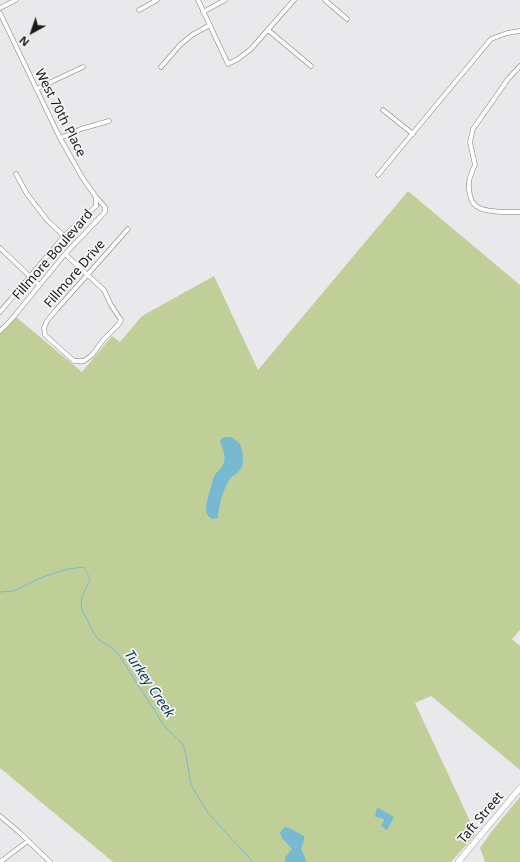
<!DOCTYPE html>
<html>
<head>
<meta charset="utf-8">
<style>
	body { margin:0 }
	#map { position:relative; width:520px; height:862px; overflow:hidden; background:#e9e9ec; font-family:"Noto Sans",sans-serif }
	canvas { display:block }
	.north { position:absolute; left:12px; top:12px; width:40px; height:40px; -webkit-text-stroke:3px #f6f6f9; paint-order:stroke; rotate:220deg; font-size:11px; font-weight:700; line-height:16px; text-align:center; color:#181819 }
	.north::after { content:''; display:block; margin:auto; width:14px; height:18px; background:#181819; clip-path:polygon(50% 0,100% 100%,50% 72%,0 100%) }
</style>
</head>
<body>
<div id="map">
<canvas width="520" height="862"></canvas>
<div class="north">N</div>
</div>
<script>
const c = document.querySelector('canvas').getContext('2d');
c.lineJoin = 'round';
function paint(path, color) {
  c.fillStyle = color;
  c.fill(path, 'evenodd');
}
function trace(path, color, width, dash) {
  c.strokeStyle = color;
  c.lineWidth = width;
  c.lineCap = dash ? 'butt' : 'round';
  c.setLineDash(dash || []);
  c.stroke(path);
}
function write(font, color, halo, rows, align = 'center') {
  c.font = font + ' "Noto Sans",sans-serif';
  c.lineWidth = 3.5;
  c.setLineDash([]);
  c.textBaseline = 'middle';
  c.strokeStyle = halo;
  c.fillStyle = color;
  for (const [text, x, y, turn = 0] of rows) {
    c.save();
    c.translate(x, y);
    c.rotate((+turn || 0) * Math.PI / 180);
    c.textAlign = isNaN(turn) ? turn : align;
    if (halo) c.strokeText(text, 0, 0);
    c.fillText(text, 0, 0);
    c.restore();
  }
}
paint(new Path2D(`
	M408,191L520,285V630L512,639L520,646V770L431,696L415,703L476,834L451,862H113L0,768V334L16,317L82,372L112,336L120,342L142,316L214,276L258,370Z
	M520,797V862H485L480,848L492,831Z`), '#c0cf98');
paint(new Path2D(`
	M225,437H232L240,444C243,453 246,467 237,473C234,476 230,477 228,482C222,493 219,505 218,518L212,519C201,513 208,499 210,490C212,485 212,479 215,475C218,470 223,468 224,462C226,455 222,448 220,441L222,438Z
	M377,807L394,817L387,830L381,826L384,820L382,818L375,817Z
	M285,827L289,828L304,836V840L301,849L306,860L305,862H285V857L292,849L282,838L280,833L282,830Z`), '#78b9d2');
trace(new Path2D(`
	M0,592L13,591L43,577L68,569L84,567L90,579L82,597L81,603L82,610L95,635L99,640L112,648L119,655L165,727L182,743L185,750L191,785L208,813L253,862`), '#78b9d2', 1);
const street = new Path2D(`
	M198,0L228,64L238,59L251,49L294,0
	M325,0L347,19
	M0,8L16,0
	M139,10L157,0
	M203,12L225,0
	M0,13L60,138L82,177L96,197L105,207V212L65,254L11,320L0,331
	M268,30L311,66
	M520,66L508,79L473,129L470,142L475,165C470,175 467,184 470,195C471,199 473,204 476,206C485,213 509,212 520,212
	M161,67L180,45L192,35L210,25
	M36,89L83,67
	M383,110L413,134
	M60,138L81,129L109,121
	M16,174L27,194L47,220L64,236
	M378,175L491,39L507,33L520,31
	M0,248L39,285
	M65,254L104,290L111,305L121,320L119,324L104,339L92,355L84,361H74L45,335L44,328L47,321L57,309L128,229
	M0,312L64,236L96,206V198
	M0,816L19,832L50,862
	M0,862L28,841`);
const secondary = new Path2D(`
	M458,862L520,788`);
trace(street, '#7e7e81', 5);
trace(secondary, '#7e7e81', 6);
trace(street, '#fff', 4);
trace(secondary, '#fff', 5.5);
write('13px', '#181819', '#f6f6f9', [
	["West 70th Place",60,113,63],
	["Fillmore Boulevard",53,255,-49],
	["Fillmore Drive",75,274,-49],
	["Taft Street",481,818,-50]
]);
write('italic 14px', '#003b4d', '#f6f6f9', [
	["Turkey Creek",149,684,56]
]);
</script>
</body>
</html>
